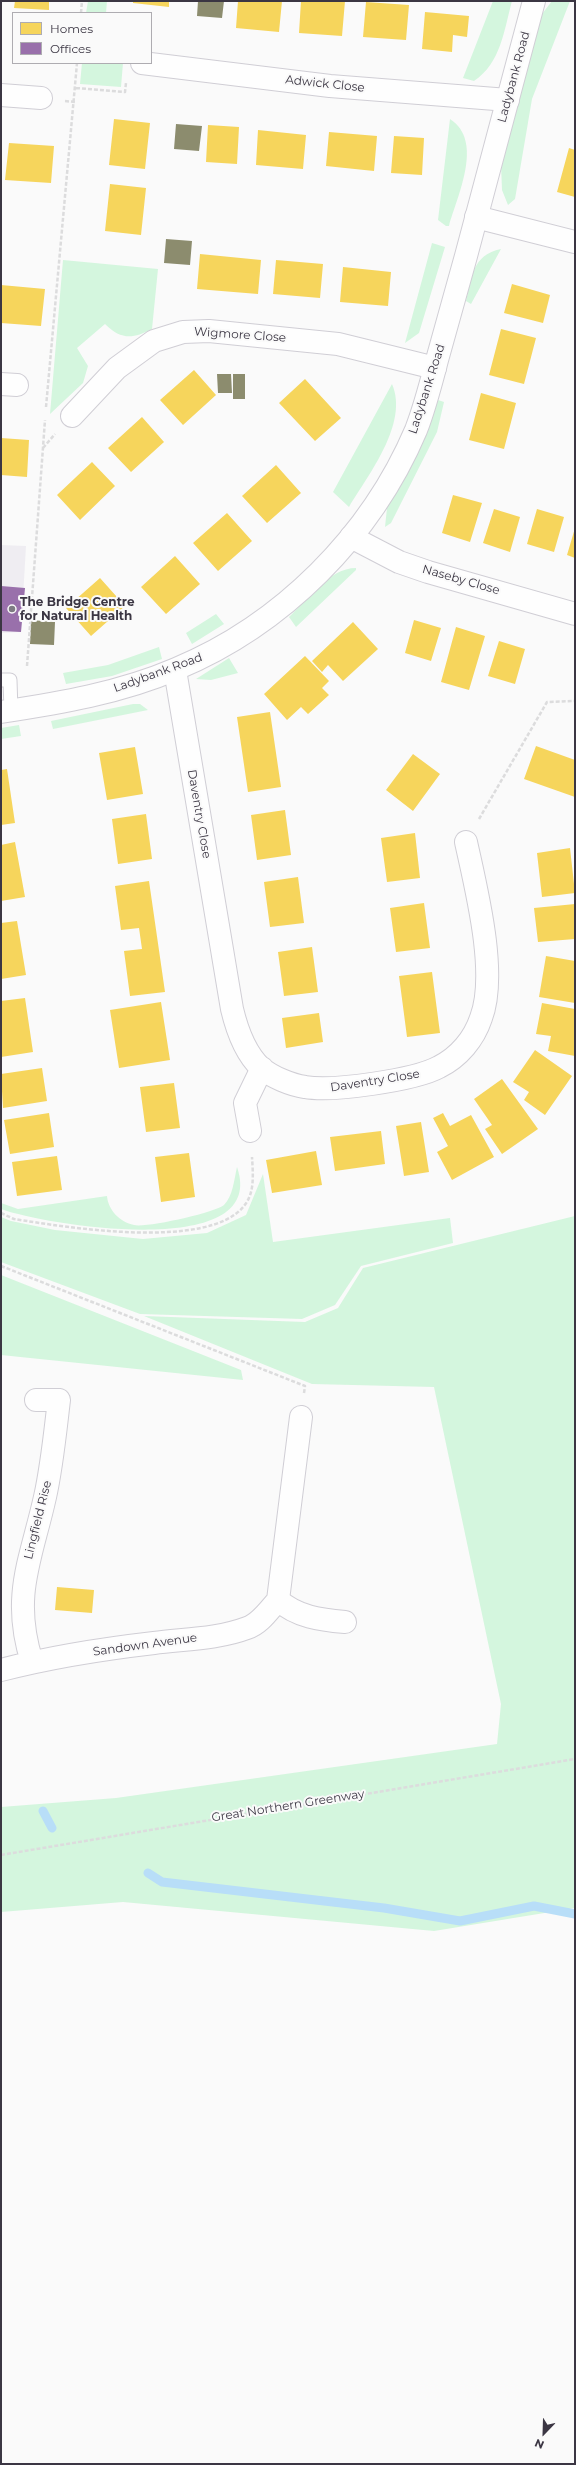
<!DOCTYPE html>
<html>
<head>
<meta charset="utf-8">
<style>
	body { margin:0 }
	#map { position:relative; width:576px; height:2465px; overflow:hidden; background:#fafafa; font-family:Montserrat,sans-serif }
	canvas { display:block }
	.frame { position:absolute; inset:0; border:2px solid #3b3643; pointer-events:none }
	.legend { position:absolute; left:12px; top:12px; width:140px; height:52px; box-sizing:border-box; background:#fafafa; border:1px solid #aeacb1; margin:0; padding:5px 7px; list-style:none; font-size:12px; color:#3b3643 }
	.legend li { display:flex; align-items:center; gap:8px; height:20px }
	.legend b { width:20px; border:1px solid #aeacb1 }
	.north { position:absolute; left:524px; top:2413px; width:40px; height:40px; -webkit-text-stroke:3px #fafafa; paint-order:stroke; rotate:203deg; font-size:11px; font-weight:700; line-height:16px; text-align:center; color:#3b3643 }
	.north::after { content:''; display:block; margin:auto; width:14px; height:18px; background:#3b3643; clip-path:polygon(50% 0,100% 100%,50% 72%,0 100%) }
</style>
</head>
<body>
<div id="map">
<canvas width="576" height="2465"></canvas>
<div class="frame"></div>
<ul class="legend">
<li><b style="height:11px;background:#f6d55c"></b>Homes</li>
<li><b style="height:11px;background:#9970ab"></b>Offices</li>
</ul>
<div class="north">N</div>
</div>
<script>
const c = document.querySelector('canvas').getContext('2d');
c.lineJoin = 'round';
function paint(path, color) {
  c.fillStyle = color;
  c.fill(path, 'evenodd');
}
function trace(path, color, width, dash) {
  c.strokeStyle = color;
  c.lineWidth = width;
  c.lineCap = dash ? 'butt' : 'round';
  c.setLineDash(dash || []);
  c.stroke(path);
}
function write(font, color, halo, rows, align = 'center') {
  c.font = font + ' Montserrat,sans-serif';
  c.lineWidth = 4;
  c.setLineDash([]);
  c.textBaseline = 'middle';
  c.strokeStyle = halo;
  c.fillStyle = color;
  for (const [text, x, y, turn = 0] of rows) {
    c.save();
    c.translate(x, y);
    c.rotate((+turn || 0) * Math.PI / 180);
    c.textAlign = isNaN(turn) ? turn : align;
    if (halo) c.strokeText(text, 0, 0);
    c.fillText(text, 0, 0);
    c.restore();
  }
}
paint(new Path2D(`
	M1,545L26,546L21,632L1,633Z`), '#efedf2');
paint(new Path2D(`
	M88,1H107L106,13H86Z
	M493,1H512C504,30 501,63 474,81L463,78Z
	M552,1H570L532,99L515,199L508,205L502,190L501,165L542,14Z
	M82,63H123L121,87L80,84Z
	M450,119C484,141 458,194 449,226H446L438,220Z
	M432,243L445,247L419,333L405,343Z
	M501,249L471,304L466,301C472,277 472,255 501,249Z
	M63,260L158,269L152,329C133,339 121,340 105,324L77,348L88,366L83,383L50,414Z
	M392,384C409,423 369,474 349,507L333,492Z
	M435,399L444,402L437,432L391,523L385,527L387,508L414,458Z
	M356,568V570L296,627L289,617C307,600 329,568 356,568Z
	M216,614L224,624L192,644L186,633Z
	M159,647L162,659L112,676L66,684L63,673L108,665Z
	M229,658L238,673L211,680L196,679Z
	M133,704H140L148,710L53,729L51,721Z
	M19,725L21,736L1,739V728Z
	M237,1167C270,1262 44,1225 1,1209V1203L18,1209L107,1196C108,1210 120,1222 134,1225C146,1228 214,1213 224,1205C233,1196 234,1180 237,1167Z
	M263,1174L273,1242L450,1218L453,1243L361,1266L335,1305L302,1319L140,1314L1,1262V1217L11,1221L55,1230L143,1239L207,1233L246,1215Z
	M575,1216V1908L434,1931L123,1902L1,1912V1807L116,1798L497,1744L501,1704L434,1387L312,1384L144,1316L305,1322L338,1308L363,1268Z
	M1,1275L241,1370L243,1380L1,1355Z`), '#d4f6de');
paint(new Path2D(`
	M15,1H49V10L14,8Z
	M133,1H169V7L133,3Z
	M238,1H282L279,32L236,28Z
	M301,1H345L342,36L299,33Z
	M366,2L409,5L406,40L363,37Z
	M425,12L469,16L467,37L453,35L452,52L422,49Z
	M114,119L150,123L145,169L109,165Z
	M208,125L239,127L237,164L206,162Z
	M258,130L306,135L303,169L256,165Z
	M329,132L377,136L374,171L326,166Z
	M394,136L424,138L422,175L391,173Z
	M9,143L54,146L51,183L5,180Z
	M569,148L575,150V197L557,192Z
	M110,184L146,188L141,235L105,231Z
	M200,254L261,260L258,294L197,289Z
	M276,260L323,264L320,298L273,294Z
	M343,267L391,272L388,306L340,302Z
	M512,284L550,295L543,323L504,313Z
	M1,285L45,289L41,326L1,323Z
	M501,329L536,338L524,384L489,375Z
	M194,370L216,395L183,425L160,400Z
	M305,379L341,418L315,441L279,403Z
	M481,393L516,403L504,449L469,440Z
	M142,417L164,442L131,472L108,448Z
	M1,438L29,440L27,477L1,475Z
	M92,462L115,486L80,520L57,495Z
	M276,465L301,493L267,523L242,496Z
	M453,495L482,503L470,542L442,533Z
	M494,509L520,517L510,552L483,543Z
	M537,509L564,517L554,552L527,544Z
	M227,513L252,541L218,571L193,543Z
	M575,528V558L567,555Z
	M175,556L200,584L166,614L141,587Z
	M100,578L125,606L91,636L66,608Z
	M414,620L441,628L431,661L405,653Z
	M353,622L378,649L343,681L328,665L322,672L312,661Z
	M456,627L485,636L469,690L441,682Z
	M499,641L525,649L515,684L488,676Z
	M305,656L329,681L322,688L329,695L308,714L301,707L287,720L264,694Z
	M270,712L281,787L248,792L237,717Z
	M536,746L575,760V797L524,779Z
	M135,747L143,794L107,800L99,753Z
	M413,754L440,774L413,811L386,790Z
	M7,769L15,823L1,825V770Z
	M285,810L291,855L257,860L251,815Z
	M146,814L152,859L118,864L112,819Z
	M415,833L420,878L387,882L381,838Z
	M15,842L25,897L1,901V845Z
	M570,848L575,893L542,897L537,853Z
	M298,877L304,923L270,927L264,882Z
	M149,881L165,992L130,996L124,951L142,949L139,928L121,930L115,886Z
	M424,903L430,948L396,952L390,908Z
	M575,904V939L538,942L534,908Z
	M17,921L26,975L1,979V923Z
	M312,947L318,992L284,996L278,952Z
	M546,956L575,961V1003L539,997Z
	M432,972L440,1033L407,1037L399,976Z
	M25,998L33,1052L1,1057V1001Z
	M161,1002L170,1060L119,1068L110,1010Z
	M542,1003L575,1009V1056L548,1051L551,1036L536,1034Z
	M319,1013L323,1042L286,1048L282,1018Z
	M535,1050L572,1076L545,1115L524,1100L529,1092L513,1082Z
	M42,1068L47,1101L3,1108L1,1074Z
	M502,1079L538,1129L502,1154L485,1129L492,1125L474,1099Z
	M174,1083L180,1128L146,1132L140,1087Z
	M49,1113L54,1147L10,1154L4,1120Z
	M443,1113L450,1126L471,1115L494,1157L452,1180L437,1152L448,1146L433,1118Z
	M421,1122L429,1172L404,1176L396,1126Z
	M381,1131L385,1164L335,1171L330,1137Z
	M316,1151L322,1185L272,1193L266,1160Z
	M189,1153L195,1197L161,1202L155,1157Z
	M57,1156L62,1190L17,1196L12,1162Z
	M57,1587L94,1590L92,1613L55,1610Z`), '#f6d55c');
paint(new Path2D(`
	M1,586L25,588L21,632L1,631Z`), '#9970ab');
paint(new Path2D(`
	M198,1H224L222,18L197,16Z
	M176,124L202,126L199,151L174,149Z
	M166,239L192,241L190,265L164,263Z
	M217,374H231L232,393H218Z
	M233,374H245V399H233Z
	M31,620L55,622L54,645L30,644Z`), '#8c8c6e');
trace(new Path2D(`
	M43,1811L52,1828
	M148,1873L162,1882L384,1908L460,1921L534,1906L575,1914`), '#b8def8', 9);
const lane = new Path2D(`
	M1,680H10L11,711`);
const street = new Path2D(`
	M142,63L330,86L508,100
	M1,95L41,98
	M476,217L575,242
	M1,384L17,385
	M72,416L117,368L154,341L183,332L209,331L338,344L435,368
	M351,537L399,562L428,572L575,614
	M175,670L232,1009C237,1030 245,1053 261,1068C272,1077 291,1085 305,1087C332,1092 415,1080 439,1067C459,1057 474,1039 481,1018C498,974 476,888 466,842
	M250,1131L245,1103L262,1068
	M278,1600C297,1617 321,1620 345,1622
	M32,1662C11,1596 31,1560 45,1497C52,1466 55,1433 59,1400H36
	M1,1670C51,1657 102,1649 154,1643C184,1639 218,1639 247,1628C260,1624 269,1610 278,1600L301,1417`);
const secondary = new Path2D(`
	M1,712C60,703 120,693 176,669C282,625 371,536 416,430C425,407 431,383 437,360C447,325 456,291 466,256C488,171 511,86 534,1`);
trace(lane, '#d0ced5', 15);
trace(street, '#d0ced5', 24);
trace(secondary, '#d0ced5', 24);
trace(new Path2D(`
	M81,13L82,1
	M76,88L125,92L126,83
	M65,101L75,102
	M46,407L77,63
	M43,448L55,434
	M27,666L45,420
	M479,819L547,702L575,701
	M1,1213L14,1219C65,1227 208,1251 244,1206C255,1193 253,1174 252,1157
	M1,1266L305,1386L304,1393
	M1,1855L575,1759`), '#dcdcdd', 2.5, [4, 2]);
trace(lane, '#fefefe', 13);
trace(street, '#fefefe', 22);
trace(secondary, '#fefefe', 22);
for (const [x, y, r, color] of [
	[12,609,4,"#7e7b83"]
]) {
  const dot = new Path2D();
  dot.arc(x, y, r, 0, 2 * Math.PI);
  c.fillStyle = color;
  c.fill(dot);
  trace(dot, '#fafafa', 1.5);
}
write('12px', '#3b3643', '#fafafa', [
	["Ladybank Road",514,77,-75],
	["Adwick Close",325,84,6],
	["Wigmore Close",240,335,4],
	["Ladybank Road",427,389,-72],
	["Naseby Close",461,580,16],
	["Ladybank Road",158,673,-20],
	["Daventry Close",199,814,80],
	["Daventry Close",375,1081,-9],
	["Lingfield Rise",38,1520,-76],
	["Sandown Avenue",145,1645,-8],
	["Great Northern Greenway",288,1806,-9]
]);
write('bold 12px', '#3b3643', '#fafafa', [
	["The Bridge Centre",20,602],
	["for Natural Health",20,616]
], 'left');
</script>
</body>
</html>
